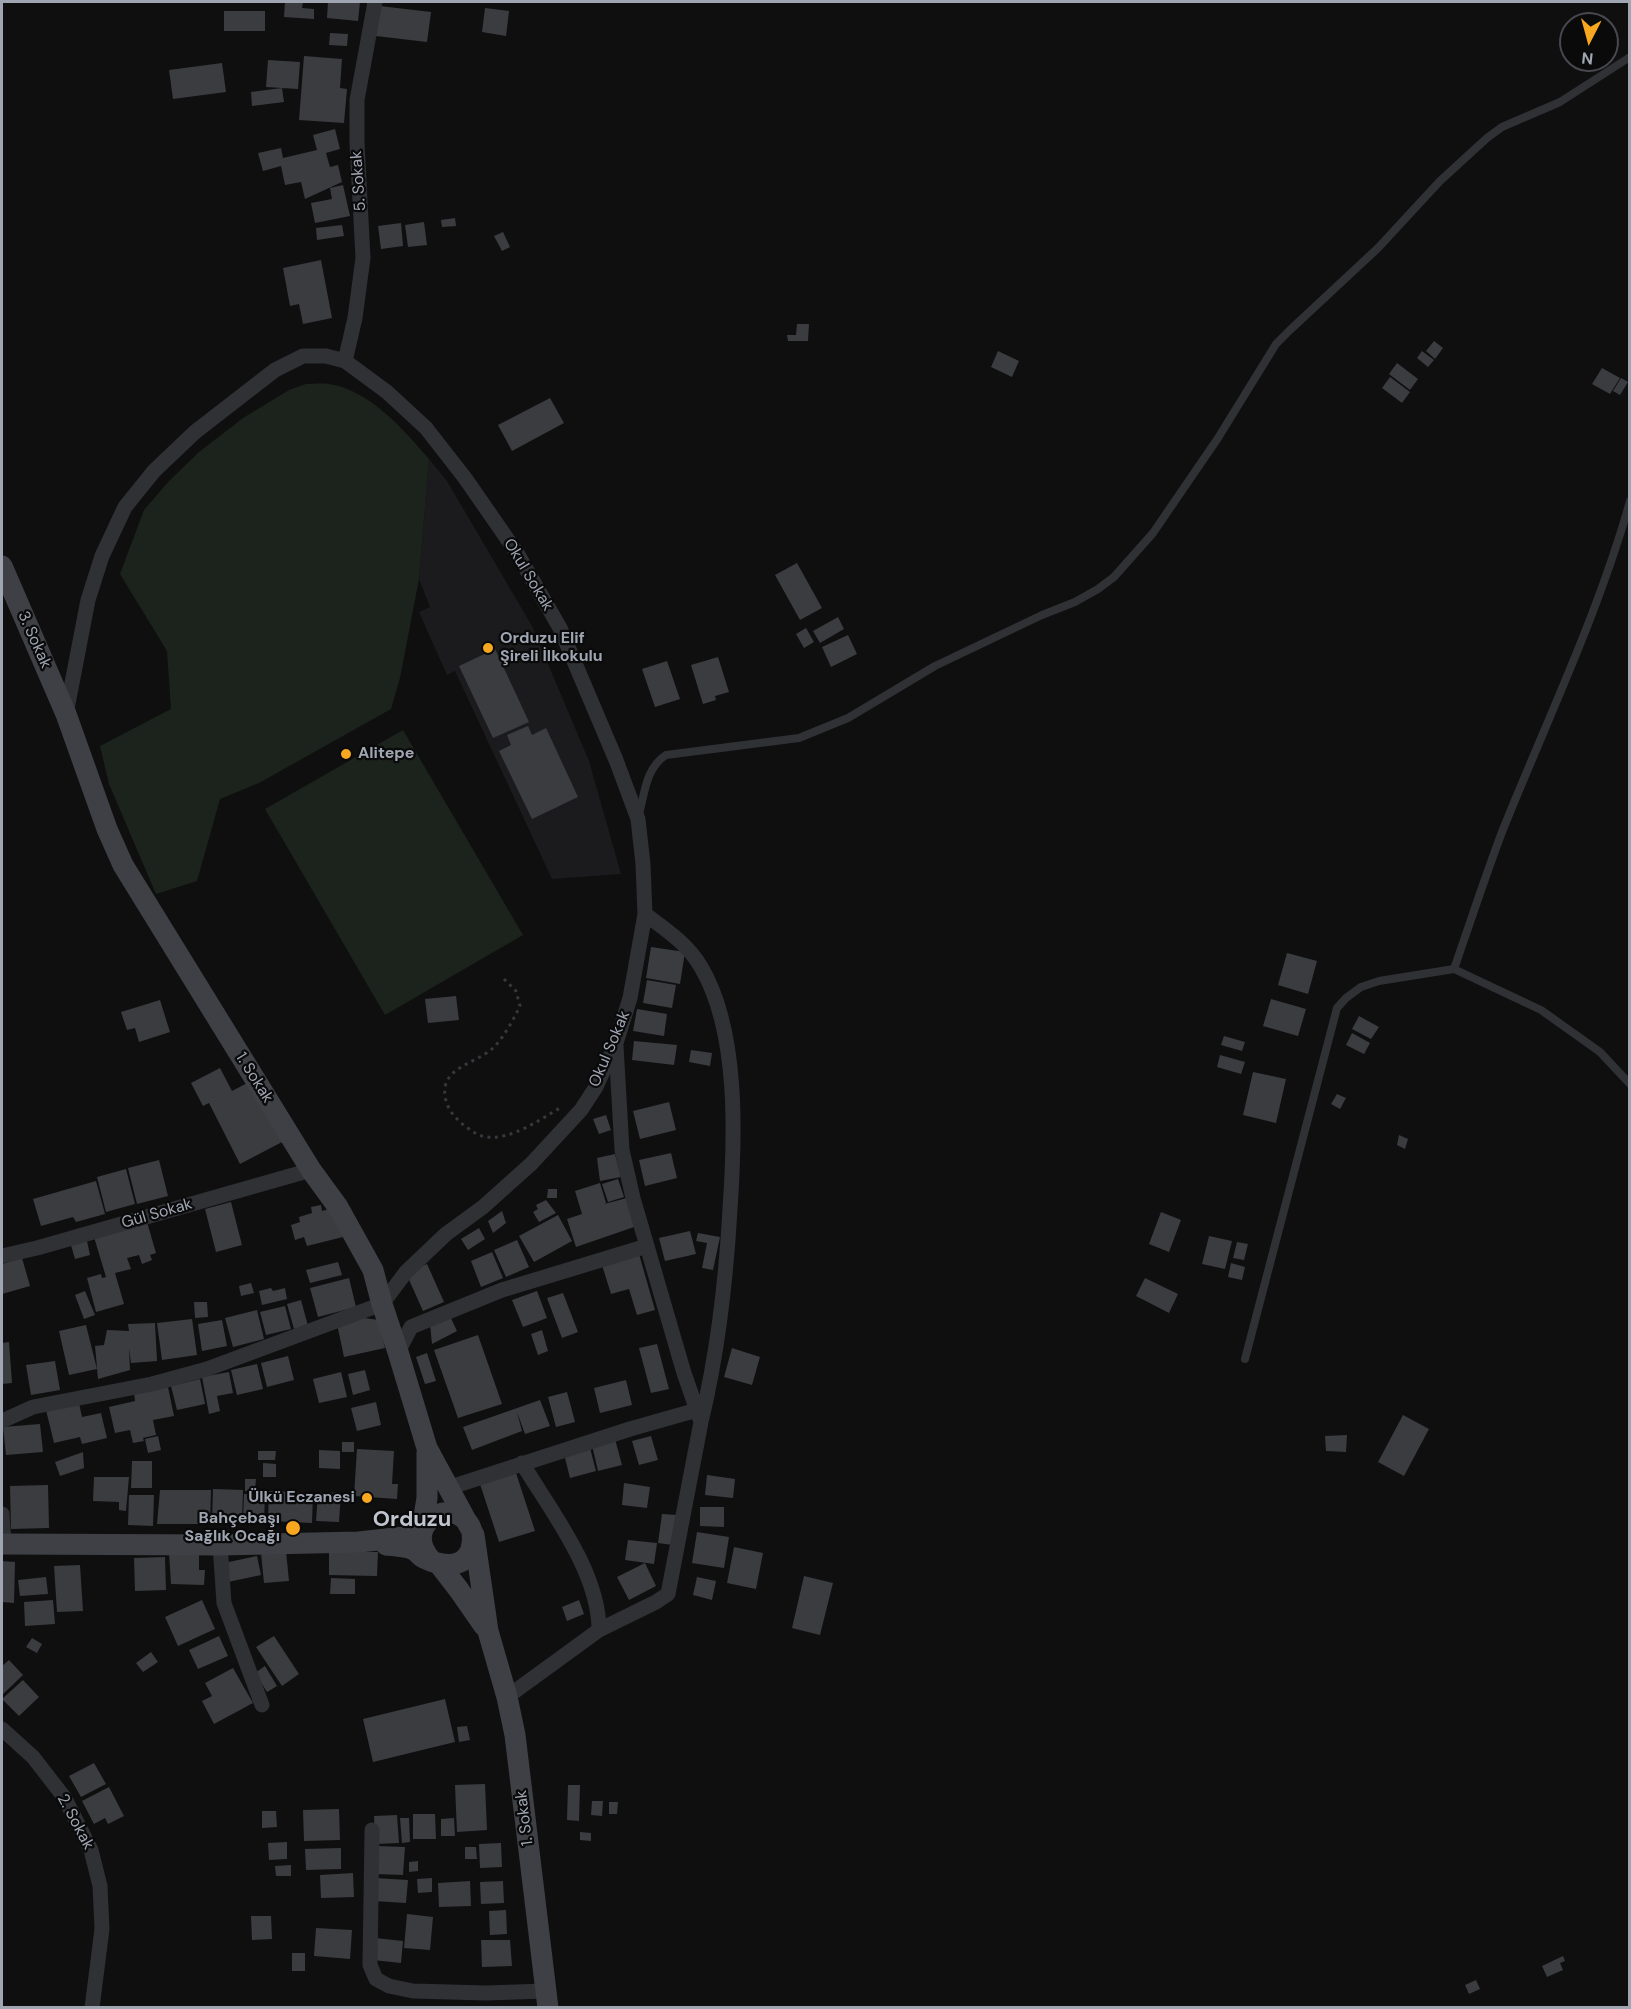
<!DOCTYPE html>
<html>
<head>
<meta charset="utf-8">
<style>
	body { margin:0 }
	#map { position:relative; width:1631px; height:2009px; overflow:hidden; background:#0f0f10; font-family:"DM Sans",sans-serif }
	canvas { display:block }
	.frame { position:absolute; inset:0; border:3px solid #9fa6b2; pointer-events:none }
	.north { position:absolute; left:1559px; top:12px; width:60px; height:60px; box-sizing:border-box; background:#0a0a0b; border:2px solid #46484e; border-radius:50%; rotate:186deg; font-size:16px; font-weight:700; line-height:24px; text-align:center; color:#9fa6b2 }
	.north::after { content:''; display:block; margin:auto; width:21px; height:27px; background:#f7a720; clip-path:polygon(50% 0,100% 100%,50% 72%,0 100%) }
</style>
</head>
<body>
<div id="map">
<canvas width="1631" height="2009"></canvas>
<div class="frame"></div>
<div class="north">N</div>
</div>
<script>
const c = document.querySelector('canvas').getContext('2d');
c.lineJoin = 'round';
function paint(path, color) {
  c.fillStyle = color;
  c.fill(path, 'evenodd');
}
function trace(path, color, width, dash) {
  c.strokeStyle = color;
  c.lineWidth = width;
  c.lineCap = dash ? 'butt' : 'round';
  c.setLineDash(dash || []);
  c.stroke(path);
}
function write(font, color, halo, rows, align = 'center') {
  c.font = font + ' "DM Sans",sans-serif';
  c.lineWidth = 4.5;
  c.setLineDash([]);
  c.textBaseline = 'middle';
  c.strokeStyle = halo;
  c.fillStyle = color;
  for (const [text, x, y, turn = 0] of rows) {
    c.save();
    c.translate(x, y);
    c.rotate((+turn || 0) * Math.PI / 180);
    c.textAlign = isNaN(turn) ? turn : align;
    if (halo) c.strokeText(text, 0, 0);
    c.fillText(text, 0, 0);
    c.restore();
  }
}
paint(new Path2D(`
	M429,459L447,481L532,626L589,761L621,874L552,879L455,671L447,675L419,612L430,607L419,579Z`), '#1b1b1d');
paint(new Path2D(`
	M306,384C313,384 322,383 329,384C370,390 404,430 429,459L419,579L400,678L391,709L259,783L220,799L197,881L156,894L109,784L100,746L171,709L167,651L120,574L144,510L169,481L199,452L243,418L289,390Z
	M403,730L523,935L385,1015L265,809Z`), '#1b231c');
paint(new Path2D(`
	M285,2H303L302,8L314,9V19L284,17Z
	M328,2H360L358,21L327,18Z
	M380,6L431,12L427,42L376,36Z
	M485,8L509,11L506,36L482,32Z
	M224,11H265V31H224Z
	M330,33L348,34L347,46L329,45Z
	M304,56L342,59L340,88L347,89L344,123L299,120Z
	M268,60L300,62L298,89L266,87Z
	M222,63L226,92L173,99L169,70Z
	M282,88L284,102L252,106L251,92Z
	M335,129L340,149L326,153L330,167L338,165L342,182L305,199L301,182L285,185L281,166L263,171L258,153L281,148L283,158L317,150L313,135Z
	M343,185L350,216L315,223L311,203L332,199L330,188Z
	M455,218L456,226L442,227L441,220Z
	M424,222L427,245L408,247L405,225Z
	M401,223L403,246L381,249L378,226Z
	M342,225L344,236L317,240L316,228Z
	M503,232L510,247L502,251L494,236Z
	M321,260L332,318L303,324L299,304L290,306L283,268Z
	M797,324H809L808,341H788L787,335H796Z
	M1434,341L1443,348L1435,359L1426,351Z
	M998,351L1019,361L1012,377L991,367Z
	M1422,351L1434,360L1428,367L1417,358Z
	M1397,363L1418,379L1410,390L1389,374Z
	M1602,368L1620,378L1610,394L1592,384Z
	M1390,377L1410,392L1402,403L1382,388Z
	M1621,378L1628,382L1620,395L1613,391Z
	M550,398L564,423L512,451L498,425Z
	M797,563L822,608L800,620L775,575Z
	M838,617L844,629L820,643L813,631Z
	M806,628L814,642L804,648L796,634Z
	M848,635L857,654L831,667L822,647Z
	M495,649L529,722L493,738L459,666Z
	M718,657L729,692L715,696L716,700L703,704L691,665Z
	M667,661L680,699L655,707L642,669Z
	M528,726L532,735L546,728L578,797L532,819L499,751L511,745L507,735Z
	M651,947L685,952L680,984L646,978Z
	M1287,953L1317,961L1308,994L1278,985Z
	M647,980L676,985L672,1008L643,1003Z
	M456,996L459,1020L428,1023L425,999Z
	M1271,999L1306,1009L1298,1036L1263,1026Z
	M160,1000L170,1032L139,1042L135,1028L127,1030L121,1012Z
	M637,1009L667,1014L664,1036L633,1031Z
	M1359,1016L1379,1027L1371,1039L1352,1029Z
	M1352,1033L1370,1043L1364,1054L1346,1045Z
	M1224,1036L1245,1042L1242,1051L1221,1045Z
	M634,1041L677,1045L674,1065L632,1060Z
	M691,1050L712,1053L710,1066L689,1062Z
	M1220,1055L1245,1062L1241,1074L1217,1067Z
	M220,1068L232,1091L253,1080L284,1141L240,1164L209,1103L203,1106L191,1083Z
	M1253,1072L1286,1079L1276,1123L1243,1115Z
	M1337,1094L1346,1098L1340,1109L1331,1104Z
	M669,1102L676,1130L640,1139L633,1111Z
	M606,1115L611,1130L599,1134L593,1119Z
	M1399,1135L1408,1139L1405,1149L1397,1145Z
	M671,1153L677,1178L645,1186L639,1160Z
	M615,1154L621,1177L600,1181L597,1158Z
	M159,1160L168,1196L137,1204L128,1168Z
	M126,1169L135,1204L106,1212L97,1177Z
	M618,1179L624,1197L608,1202L602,1184Z
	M96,1181L105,1214L76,1222L73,1217L41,1226L33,1199Z
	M600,1183L606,1203L604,1204L627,1198L637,1226L576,1247L567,1219L582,1214L575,1191Z
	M548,1189H557V1198H547Z
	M546,1200L556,1213L539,1222L533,1212L538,1209L536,1205Z
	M231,1202L242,1245L216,1252L205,1209Z
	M321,1205L322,1211L335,1207L343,1237L307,1246L304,1237L295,1240L291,1225L300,1222L299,1217L312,1213L311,1207Z
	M502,1211L506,1223L493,1233L488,1221Z
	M1161,1212L1181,1220L1169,1252L1149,1244Z
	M558,1215L572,1241L534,1262L519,1236Z
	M147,1222L156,1253L150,1255L152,1260L142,1264L139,1255L127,1258L131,1269L115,1273L124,1304L96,1312L87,1278L101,1274L102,1278L106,1277L94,1237Z
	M479,1228L485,1239L468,1250L461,1239Z
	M690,1231L696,1254L665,1261L659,1238Z
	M698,1233L720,1237L713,1270L702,1268L707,1243L696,1241Z
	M1209,1236L1232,1241L1225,1269L1202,1264Z
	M517,1240L529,1267L506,1277L494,1250Z
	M87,1241L90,1255L75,1259L71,1245Z
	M1237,1242L1248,1244L1244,1260L1233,1258Z
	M492,1252L503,1278L481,1287L471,1261Z
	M639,1254L655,1310L637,1315L629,1289L611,1294L602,1265Z
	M22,1258L30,1286L2,1294V1264Z
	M338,1262L342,1275L310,1283L306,1270Z
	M1231,1263L1245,1267L1242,1280L1228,1277Z
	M427,1264L444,1302L423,1311L406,1273Z
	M349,1278L356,1307L318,1317L310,1288Z
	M1145,1278L1178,1294L1169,1313L1136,1296Z
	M251,1283L254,1293L241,1296L239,1286Z
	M271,1288L273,1291L285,1288L287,1299L262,1305L259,1291Z
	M85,1291L95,1315L84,1319L75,1295Z
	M537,1291L547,1318L523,1327L512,1300Z
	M563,1293L578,1332L562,1338L547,1298Z
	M301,1300L308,1326L294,1329L287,1304Z
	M194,1302H207L208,1317L195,1318Z
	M285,1306L291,1329L266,1335L260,1312Z
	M257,1310L264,1339L233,1347L225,1318Z
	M449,1314L457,1331L432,1344L430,1324Z
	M364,1318L379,1320L385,1348L344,1357L337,1324Z
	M192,1319L197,1355L162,1360L157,1323Z
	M222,1320L227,1346L202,1351L198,1324Z
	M155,1323L157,1361L131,1363L129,1348L130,1370L98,1379L95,1346L104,1345L107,1330L129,1331L128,1324Z
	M86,1325L97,1369L69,1375L59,1331Z
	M542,1330L548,1351L538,1355L531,1334Z
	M478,1335L502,1404L458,1418L434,1350Z
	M9,1342L12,1383L2,1384V1343Z
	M657,1344L669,1389L651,1393L639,1348Z
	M732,1348L760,1357L752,1385L724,1377Z
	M427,1353L436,1381L425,1384L416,1357Z
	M288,1356L294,1380L267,1387L261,1363Z
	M55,1361L60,1390L31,1395L26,1365Z
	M257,1364L263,1389L237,1395L231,1370Z
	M365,1370L370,1390L353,1395L348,1374Z
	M229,1372L233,1393L217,1396L220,1411L209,1414L202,1377Z
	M341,1372L347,1397L319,1403L313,1379Z
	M200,1379L205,1404L177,1410L171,1386Z
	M626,1380L632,1405L600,1413L594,1388Z
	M168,1387L174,1416L153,1420L156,1435L143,1438L144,1441L133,1443L130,1430L115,1433L109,1407L135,1401L134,1393Z
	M567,1392L575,1422L556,1427L548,1397Z
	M540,1400L550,1426L525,1434L517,1412L522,1431L472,1450L463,1427Z
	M376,1402L381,1425L357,1431L351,1408Z
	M79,1403L82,1417L101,1413L107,1438L82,1444L80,1437L54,1443L46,1410Z
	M1403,1415L1429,1429L1404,1476L1378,1462Z
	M40,1424L43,1452L6,1455L3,1427Z
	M1347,1435L1346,1452L1326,1451L1325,1436Z
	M158,1436L161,1450L148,1453L145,1439Z
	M651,1436L658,1460L639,1465L632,1441Z
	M615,1439L622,1465L598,1471L592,1445Z
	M342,1442H354V1452H342Z
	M590,1448L596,1471L570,1478L564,1454Z
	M357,1449L394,1451L392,1484H398L397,1499L354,1496Z
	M319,1450L340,1451V1469L319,1468Z
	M258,1451H276L275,1460H258Z
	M83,1452L84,1468L60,1476L55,1462Z
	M132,1461H152V1488H131Z
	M263,1463L276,1464V1477H263Z
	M516,1473L535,1531L499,1542L480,1484Z
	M707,1475L735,1479L733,1498L705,1495Z
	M94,1477H129L126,1511L119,1510V1502L93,1501Z
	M245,1479H256L255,1491H245Z
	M624,1483L650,1487L647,1508L622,1505Z
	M48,1485L49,1528L11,1529L10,1486Z
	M213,1489L243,1490L242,1523L212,1521Z
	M160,1490H211L210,1524H157Z
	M269,1491L313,1493L312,1523L268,1521Z
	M318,1492L341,1493L339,1522L316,1521Z
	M244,1494L265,1495L264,1522L243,1521Z
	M129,1495H154L153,1526L128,1525Z
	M700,1507H724V1527L700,1526Z
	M662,1514L677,1515L673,1545L658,1543Z
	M697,1532L729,1537L724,1568L692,1563Z
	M628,1540L657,1543L654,1564L625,1560Z
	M734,1547L763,1553L756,1589L727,1583Z
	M286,1551L289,1581L264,1583L261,1553Z
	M329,1551L378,1552L377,1576L329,1575Z
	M169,1553L199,1554V1570H205L204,1585L171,1584Z
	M257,1556L261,1575L228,1582L224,1563Z
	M165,1557L166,1590L135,1591L134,1558Z
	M2,1561L15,1562L14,1603L2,1602Z
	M645,1563L656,1586L629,1600L617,1577Z
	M80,1565L83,1611L57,1612L54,1566Z
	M804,1576L833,1583L820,1635L792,1628Z
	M46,1577L48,1594L20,1596L18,1580Z
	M697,1577L716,1581L712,1600L693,1595Z
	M331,1578L355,1579V1594H330Z
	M53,1600L55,1624L25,1626L24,1602Z
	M202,1600L215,1629L178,1646L165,1617Z
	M579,1600L584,1614L567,1621L562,1607Z
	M219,1636L228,1656L198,1669L189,1650Z
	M274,1636L299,1674L282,1686L256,1647Z
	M32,1638L42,1644L37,1653L26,1647Z
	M151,1652L158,1662L143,1672L136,1663Z
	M9,1660L23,1675L2,1695V1666Z
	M265,1666L277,1686L267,1692L255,1673Z
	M233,1668L253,1703L214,1724L202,1701L212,1696L205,1683Z
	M23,1680L39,1697L19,1716L2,1699Z
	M445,1699L455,1742L373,1762L363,1719Z
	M467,1726L470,1740L459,1742L457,1727Z
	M94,1763L106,1784L81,1797L69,1776Z
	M485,1784L487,1830L457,1832L455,1785Z
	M568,1785H580L579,1821L567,1820Z
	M109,1787L124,1816L108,1824L105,1818L94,1824L82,1801Z
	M592,1801H603L602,1816L591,1815Z
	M609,1802H618L617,1814H609Z
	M339,1809L340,1840L304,1841L303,1810Z
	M262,1811H276L277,1827L262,1828Z
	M413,1814H435L436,1839H413Z
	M397,1815L399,1843L375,1844L374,1816Z
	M400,1818H409L410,1842L402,1843Z
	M454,1818L455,1836H441V1819Z
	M580,1832L591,1833V1841L580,1840Z
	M287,1842V1859L269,1860L268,1843Z
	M501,1843L502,1867L480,1868L479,1844Z
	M377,1846L405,1847L403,1875L375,1874Z
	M465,1847H476L477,1859H465Z
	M341,1848V1869L306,1870L305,1849Z
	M418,1861V1871L409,1872V1862Z
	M291,1865V1876H276L275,1866Z
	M353,1873L354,1897L321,1898L320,1875Z
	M375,1878L408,1880L406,1903L373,1901Z
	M432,1878V1892L418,1893L417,1879Z
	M470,1881L471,1906L439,1907L438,1883Z
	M503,1881L504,1903L481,1904L480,1882Z
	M506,1910L507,1934L490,1935L489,1911Z
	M407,1914L433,1917L430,1950L404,1948Z
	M251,1916H271L272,1939L252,1940Z
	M316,1928L352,1930L350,1959L314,1956Z
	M375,1938L403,1941L401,1963L373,1960Z
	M481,1940H510L512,1966L482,1967Z
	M292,1953H305V1971H292Z
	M1563,1956L1565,1961L1560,1963L1563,1970L1547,1977L1542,1966Z
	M1476,1980L1480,1989L1469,1994L1465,1985Z`), '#3b3c40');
trace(new Path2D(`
	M504,979L516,991L520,1006C513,1020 505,1036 493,1048C476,1064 441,1067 445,1096C447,1112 460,1123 472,1131C498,1150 537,1121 560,1108`), '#36383c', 3, [3, 4.5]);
trace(new Path2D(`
	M639,814C645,792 646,768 666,755L799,738L848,718L935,666L1042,615L1075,602L1098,589L1114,577L1153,533L1218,438L1276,344L1290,330L1378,248L1440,181L1487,138L1502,127L1560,102L1630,57
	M1454,969C1470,923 1485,877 1502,832C1546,722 1598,615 1630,501
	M1245,1359L1337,1008L1346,998L1361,987L1379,981L1454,969L1541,1010L1600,1052L1630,1084`), '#303135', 8);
trace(new Path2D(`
	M345,361L355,318L363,258L357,143V100L375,2
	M645,914C665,929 688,944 701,967C739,1031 735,1137 730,1209C726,1281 718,1352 701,1422
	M2,1256L37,1248L311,1170
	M398,1352L411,1327L502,1290L647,1246
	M2,1421L33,1407L152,1384L207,1369L382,1304L406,1272L446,1234L483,1207L531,1164L581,1110L596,1087L616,1043L630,998L645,914L643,864L638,819L616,760L560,628L517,553L465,478L426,428L387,392L345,361L326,356H303L275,370L195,432L154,471L125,507L102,556L88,600L66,714
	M522,1463C551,1511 599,1572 599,1630
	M448,1488L630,1429L697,1410
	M2,1514L4,1543
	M220,1545L224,1603L262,1705
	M507,1697L599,1630L656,1602L668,1594L701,1422L684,1373L633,1198L622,1150L616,1046
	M2,1729L33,1757L64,1797L91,1850L100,1886L102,1929L92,2008
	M372,1830L370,1965L376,1979L389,1986L413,1991L486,1993L546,1991`), '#303135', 15);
trace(new Path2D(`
	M2,566L66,714L107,829L123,865L311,1170L338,1207L373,1270L382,1304L398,1352L427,1448L474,1535L488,1631L507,1697L515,1735L548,2008
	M2,1544L220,1545L359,1542L404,1537L422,1529L427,1498V1452
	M386,1545C395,1546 406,1546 414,1550C418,1552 420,1557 424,1558C440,1566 464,1570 471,1549C473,1542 473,1532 470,1526C452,1494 400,1525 431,1560
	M439,1564L459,1590L484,1626`), '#3e4045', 21);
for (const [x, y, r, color] of [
	[488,648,6,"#f7a720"],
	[346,754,6,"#f7a720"],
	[367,1498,6,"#f7a720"],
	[293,1528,8,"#f7a720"]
]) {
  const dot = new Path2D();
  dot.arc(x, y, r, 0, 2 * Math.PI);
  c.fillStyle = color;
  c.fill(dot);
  trace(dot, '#0a0a0b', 2);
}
write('16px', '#9fa6b2', '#0a0a0b', [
	["5. Sokak",359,181,-94],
	["Okul Sokak",528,575,59],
	["3. Sokak",34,640,66],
	["Okul Sokak",610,1049,-67],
	["1. Sokak",254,1078,58],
	["Gül Sokak",157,1214,-16],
	["1. Sokak",525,1818,-97],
	["2. Sokak",75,1822,62]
]);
write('bold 16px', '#9fa6b2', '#0a0a0b', [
	["Orduzu Elif",500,639],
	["Şireli İlkokulu",500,657],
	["Alitepe",358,754],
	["Ülkü Eczanesi",355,1498,"right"],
	["Bahçebaşı",280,1519,"right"],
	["Sağlık Ocağı",280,1537,"right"]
], 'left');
write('bold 22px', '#c0c4ce', '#0a0a0b', [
	["Orduzu",412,1520]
]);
</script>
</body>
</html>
